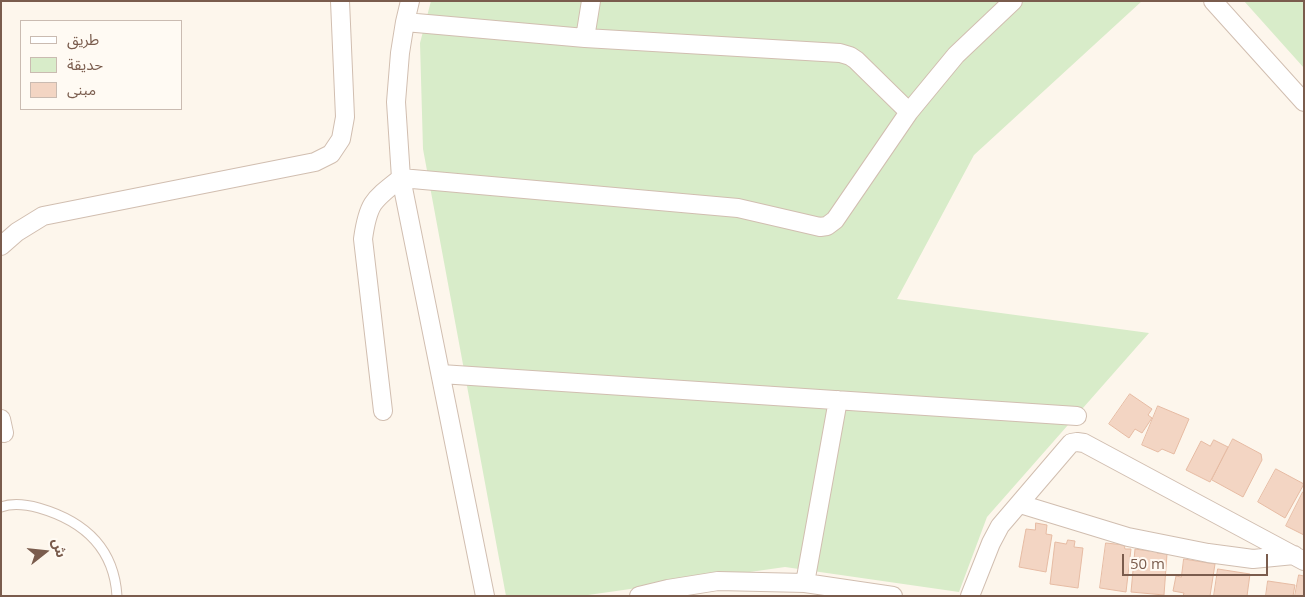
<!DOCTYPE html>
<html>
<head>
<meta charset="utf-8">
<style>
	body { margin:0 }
	#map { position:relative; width:1305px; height:597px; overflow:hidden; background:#fdf6ec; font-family:"Open Sans","Noto Sans Arabic",sans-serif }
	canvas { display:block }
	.frame { position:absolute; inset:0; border:2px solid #7a5c4d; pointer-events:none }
	.legend { position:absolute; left:20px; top:20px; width:162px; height:90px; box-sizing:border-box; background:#fffaf3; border:1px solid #cabbb1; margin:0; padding:6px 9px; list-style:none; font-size:15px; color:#7a5c4d }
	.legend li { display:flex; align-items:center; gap:10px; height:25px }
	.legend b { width:25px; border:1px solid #cabbb1 }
	.north { position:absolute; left:20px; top:527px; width:50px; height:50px; -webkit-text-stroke:4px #fffaf3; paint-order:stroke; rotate:74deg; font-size:14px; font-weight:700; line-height:20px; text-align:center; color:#7a5c4d }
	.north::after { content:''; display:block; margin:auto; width:18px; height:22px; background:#7a5c4d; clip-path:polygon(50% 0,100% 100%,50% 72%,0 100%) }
	.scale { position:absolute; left:1122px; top:554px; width:146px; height:22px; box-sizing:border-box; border:2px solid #7a5c4d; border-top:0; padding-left:6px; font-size:15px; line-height:18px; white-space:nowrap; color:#7a5c4d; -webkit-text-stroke:4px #fffaf3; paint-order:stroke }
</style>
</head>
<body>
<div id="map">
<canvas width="1305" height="597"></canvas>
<div class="frame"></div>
<ul class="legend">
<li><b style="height:6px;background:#fff"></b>طريق</li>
<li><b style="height:14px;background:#d8ecc9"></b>حديقة</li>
<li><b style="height:14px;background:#f3d5c3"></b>مبنى</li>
</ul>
<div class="north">ش</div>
<div class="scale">50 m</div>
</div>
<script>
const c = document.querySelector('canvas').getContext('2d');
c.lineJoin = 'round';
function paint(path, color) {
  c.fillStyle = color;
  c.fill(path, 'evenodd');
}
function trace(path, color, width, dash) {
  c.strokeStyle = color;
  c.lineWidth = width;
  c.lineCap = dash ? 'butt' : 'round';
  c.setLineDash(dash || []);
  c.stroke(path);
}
paint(new Path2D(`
	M431,1H1142L974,155L897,299L1149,333L987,517L959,592L785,567L581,596H506L423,149L420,43Z
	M1244,1H1304V68Z`), '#d8ecc9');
const building = new Path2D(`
	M1130,394L1152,409L1148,415L1152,418L1142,433L1135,429L1129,438L1109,424Z
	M1158,406L1189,419L1174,454L1162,449L1158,452L1142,445Z
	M1233,439L1261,454L1262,460L1243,497L1212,480Z
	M1214,440L1228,447L1210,482L1186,470L1201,441L1210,446Z
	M1276,469L1304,484L1285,518L1258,502Z
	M1303,492H1304V535L1286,526Z
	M1036,523L1047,525L1046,534L1052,535L1046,572L1019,567L1026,529L1035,530Z
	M1068,540L1075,541L1074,547L1083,548L1078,588L1050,584L1055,542L1066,544Z
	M1106,543L1124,545L1125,549H1131L1126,592L1100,588Z
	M1149,543L1158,544L1157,553L1167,554L1164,595L1131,592L1135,549L1149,551Z
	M1184,559L1215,564L1210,596H1183L1184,593L1173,591L1176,576L1181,577Z
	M1218,569L1250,574L1247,596H1214Z
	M1299,575L1304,576V596H1295Z
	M1268,581L1295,585L1293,596H1266Z`);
paint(building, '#f3d5c3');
trace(building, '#e6bba3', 1);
const service = new Path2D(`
	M1,507C12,503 28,505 39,508C84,521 114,548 117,596`);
const minor = new Path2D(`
	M410,1L405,22L400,53L396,102L401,178L485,596
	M1213,1L1304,102
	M405,22L585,38L840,53L850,56L856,60L909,112
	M585,38L591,1
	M1,246L17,232L43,216L315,162L331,154L341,139L345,117L340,1
	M441,374L1077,416
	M383,411L363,239C368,203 373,200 401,178L738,208L820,227L827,226L835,220L909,112L956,55L1013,1
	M1,419L4,433
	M1020,504L1128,537L1208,553L1253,559L1294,555
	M805,583L838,400
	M639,596L668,589L718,581L805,583L893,596
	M970,596L991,543L1000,526L1071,443L1077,442L1084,443L1304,561`);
trace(service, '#d1beb0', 11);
trace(minor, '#d1beb0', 20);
trace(service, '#fff', 9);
trace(minor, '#fff', 18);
</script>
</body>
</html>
